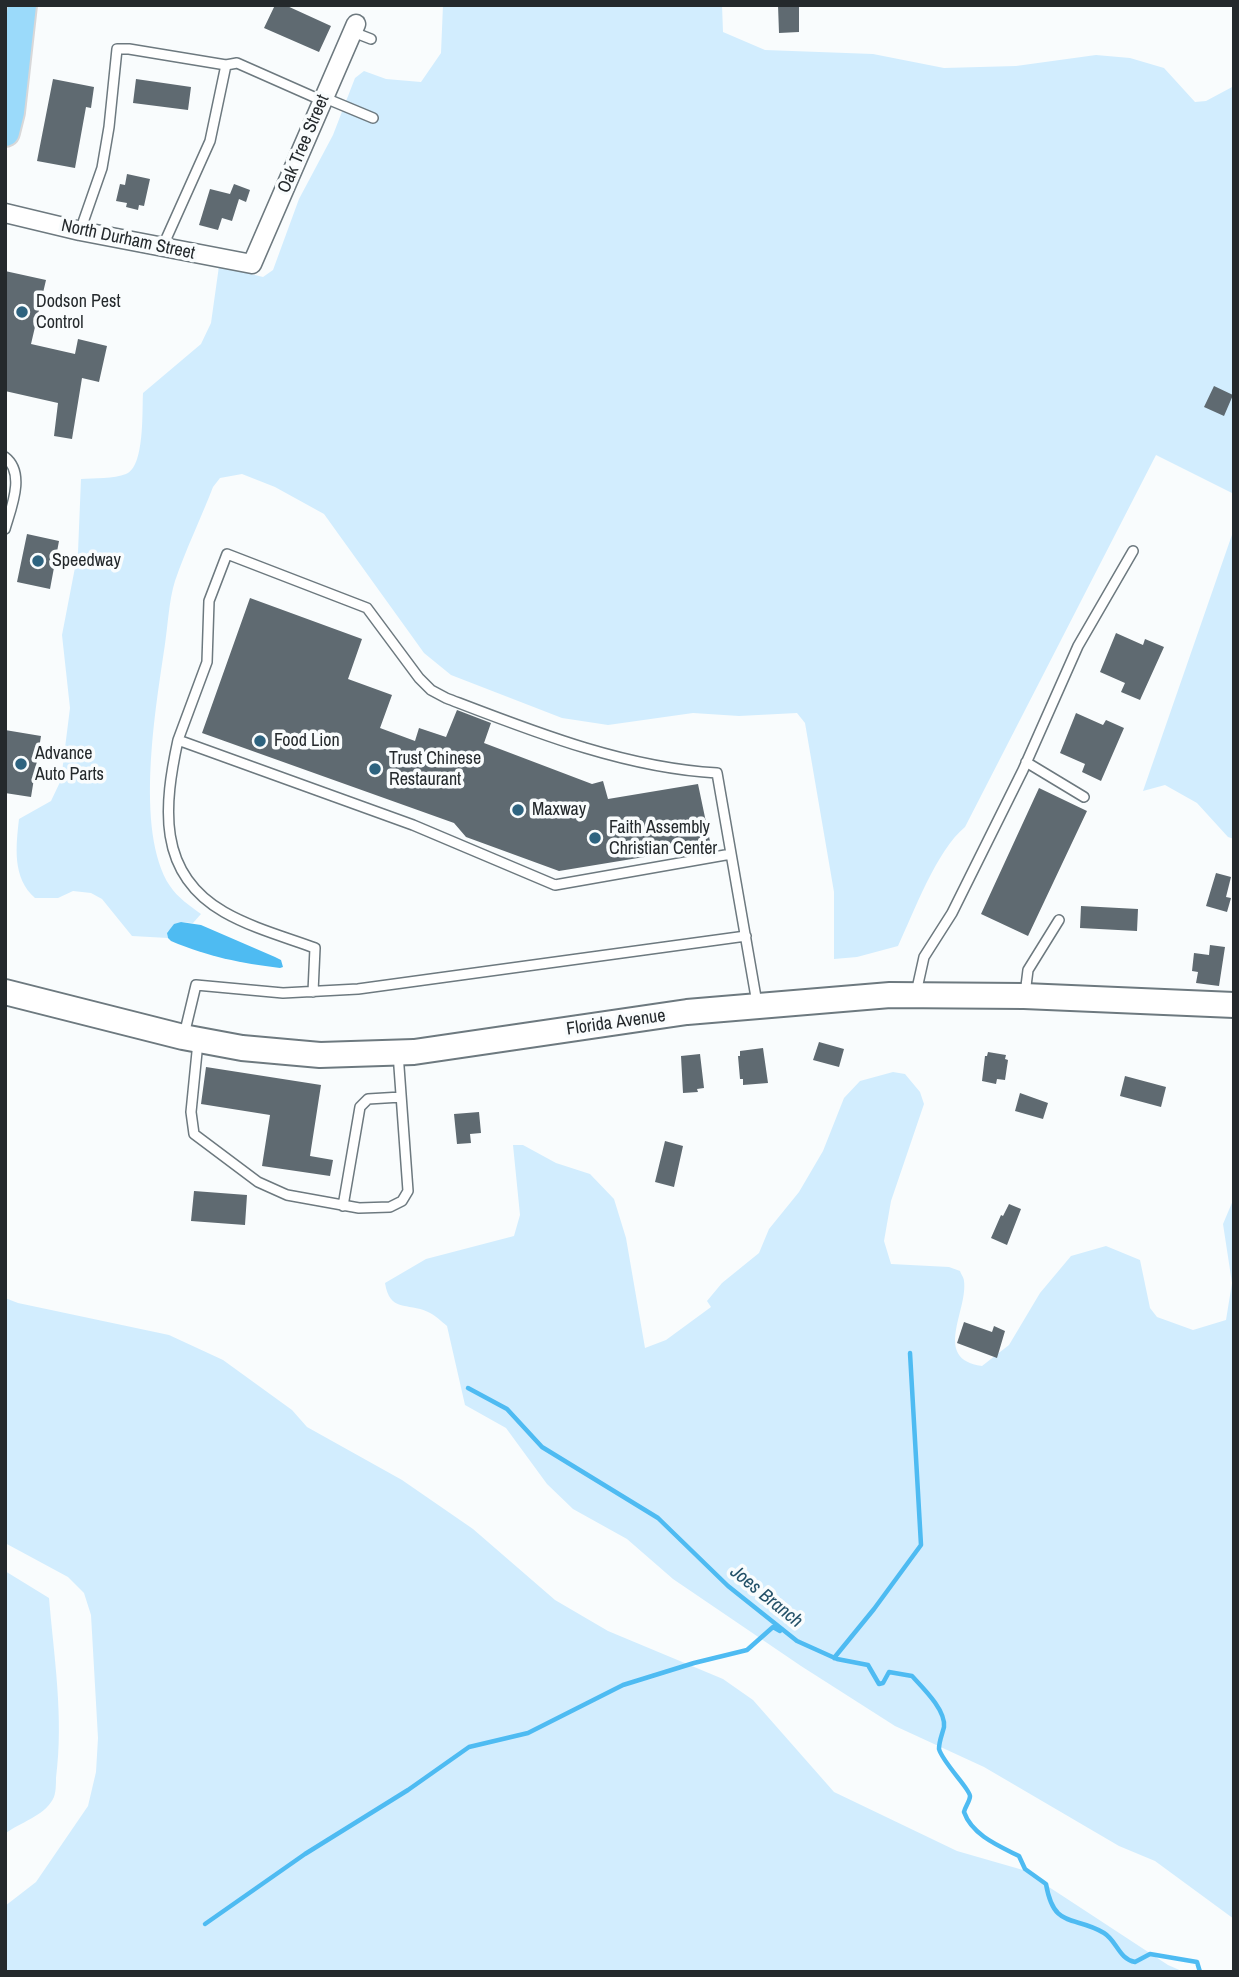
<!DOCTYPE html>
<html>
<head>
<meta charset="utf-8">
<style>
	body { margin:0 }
	#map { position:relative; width:1239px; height:1977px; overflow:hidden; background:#f9fcfd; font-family:"Archivo Narrow",sans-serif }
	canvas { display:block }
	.frame { position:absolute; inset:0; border:7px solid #24292c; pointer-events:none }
</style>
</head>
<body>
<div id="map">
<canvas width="1239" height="1977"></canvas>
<div class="frame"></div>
</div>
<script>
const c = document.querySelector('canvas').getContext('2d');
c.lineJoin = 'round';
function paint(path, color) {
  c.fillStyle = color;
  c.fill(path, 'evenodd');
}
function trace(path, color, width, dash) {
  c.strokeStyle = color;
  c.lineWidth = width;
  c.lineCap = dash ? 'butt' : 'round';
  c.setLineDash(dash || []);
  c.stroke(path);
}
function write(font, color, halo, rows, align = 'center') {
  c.font = font + ' "Archivo Narrow",sans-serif';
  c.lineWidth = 7;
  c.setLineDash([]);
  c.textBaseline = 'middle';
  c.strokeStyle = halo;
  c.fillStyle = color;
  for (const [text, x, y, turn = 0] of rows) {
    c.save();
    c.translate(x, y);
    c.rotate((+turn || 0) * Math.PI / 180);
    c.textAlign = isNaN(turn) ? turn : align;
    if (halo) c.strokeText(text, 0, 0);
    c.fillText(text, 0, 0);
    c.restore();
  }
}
paint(new Path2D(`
	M443,5H722L723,32L765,50L873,54L944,68L1016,66L1096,55L1130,58L1164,68L1195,102L1206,101L1234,86V494L1156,455L965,827C936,851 914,912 898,946L857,957L834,959V892L805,723L797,713L739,716L693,713L608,725L562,718L451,675L424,653L324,514L275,487L242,474L220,478L213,487C201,518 186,549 175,581C169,600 168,624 165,644C156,706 134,831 170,886C177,897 190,906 201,914L193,923L181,922L167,932L168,938L132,936L102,899L91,893L73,891L58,898H35C12,878 16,846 19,819L51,801L61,780L70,708L62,635L78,552L81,479C94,478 114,479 126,474C145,467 142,411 143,393L201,344L211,323L219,266L263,277L273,270L299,199L333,135L355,78L364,71L386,79L421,82L441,53Z
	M1234,529V839L1228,837L1197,803L1165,785L1143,791Z
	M893,1072L905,1074L920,1092L924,1104L891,1201L884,1241L891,1264L949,1267L960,1271C961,1274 964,1278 964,1281C968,1311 932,1359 982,1366L1009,1345L1040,1293L1071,1256L1106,1246L1140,1260L1150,1308L1157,1317L1193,1330L1226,1320L1232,1283L1223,1224L1234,1198V1919L1155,1861L1119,1846L984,1767L895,1726L801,1666L673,1579L627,1539L573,1509L547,1484L506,1428L465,1405L447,1326C441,1321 435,1315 428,1312C407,1302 390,1313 385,1283L426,1259L514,1236L520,1215L513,1145H523L556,1163L590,1174L614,1199L626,1238L645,1348L666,1340L711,1307L707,1301L722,1283L759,1253L769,1229L799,1192L823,1151L844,1098L860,1081Z
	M5,1298L18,1303L169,1335L223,1360L292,1410L307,1427L402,1480L473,1529L555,1600L608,1631L723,1679L753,1700L834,1792L957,1851L1023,1870L1168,1965L1184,1972H5V1906L36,1882L88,1806L96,1772L98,1738L91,1615L84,1593L68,1577L5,1543Z
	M5,1571L49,1598C54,1657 64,1718 56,1778C56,1784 56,1794 53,1799C43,1817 20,1822 5,1834Z`), '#d2edfe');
paint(new Path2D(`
	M181,922L201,925L275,957L281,960L283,967L280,968C240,963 209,957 171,941L168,938L167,933L174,924Z`), '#4ebbf2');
trace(new Path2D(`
	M468,1388L507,1409L542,1447L658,1518L728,1586L797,1641L837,1659L868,1665L879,1684L883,1683L889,1672L912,1676C923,1688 946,1710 944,1727C942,1735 939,1741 939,1749C943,1763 970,1789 970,1796C970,1801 965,1807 964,1812C972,1835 999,1846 1019,1856L1025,1869L1046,1884C1054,1930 1074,1915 1104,1933C1117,1941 1119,1959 1135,1962L1150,1954L1197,1962L1200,1972
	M834,1658L874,1609L921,1545L910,1353
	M205,1924L305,1854L408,1790L469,1747L528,1733L623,1685L694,1663L747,1650L773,1627L780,1631`), '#4ebbf2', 4.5);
paint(new Path2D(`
	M275,5H285L331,26L319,52L264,28Z
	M778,5H799V32L779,33Z
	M53,79L94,87L91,108L86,107L75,168L37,161Z
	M136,79L191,87L188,110L133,103Z
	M127,174L150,179L144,206L139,205L138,210L126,207L127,203L116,201L120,184L125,185Z
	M234,184L250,190L246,202L239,199L232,221L222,218L218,230L199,225L210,189L230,194Z
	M5,271L46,280L31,344L75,354L78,339L107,346L99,382L82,378L72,439L54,436L58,403L5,391Z
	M1214,386L1233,395L1224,416L1204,407Z
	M27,534L59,541L50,589L17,582Z
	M250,598L362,639L348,679L392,695L380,728L415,741L419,728L446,737L457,710L491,723L484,743L592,784L603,781L608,799L698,784L711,846L559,871L466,837L454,823L202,733Z
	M1116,633L1143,645L1145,639L1164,647L1140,700L1121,692L1125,683L1100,672Z
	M1076,713L1103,725L1106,720L1124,728L1101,781L1082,772L1085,764L1060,753Z
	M5,730L41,736L31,797L5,793Z
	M1039,788L1087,811L1028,936L981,914Z
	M1216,873L1231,877L1226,897L1231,898L1227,912L1206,906Z
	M1081,906L1138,909L1137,931L1080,928Z
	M1210,945L1225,947L1219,986L1196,983L1198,972L1192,971L1194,953L1209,955Z
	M819,1042L844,1049L839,1067L813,1060Z
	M763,1048L768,1083L743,1085V1079H740L738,1056H740V1051Z
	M988,1052L1006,1055L1005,1059L1008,1060L1005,1080L997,1079L996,1084L982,1081L985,1056H987Z
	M700,1054L704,1088L697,1089L698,1092L683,1093L681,1056Z
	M206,1067L321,1085L310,1156L333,1160L330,1176L262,1166L270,1115L201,1104Z
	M1125,1076L1166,1087L1161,1107L1120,1096Z
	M1020,1093L1048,1103L1043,1119L1015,1111Z
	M479,1112L481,1133L470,1134L471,1143L457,1144L454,1114Z
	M665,1141L683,1146L674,1187L655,1182Z
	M194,1191L247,1195L245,1225L191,1221Z
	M1009,1204L1021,1209L1007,1245L991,1238L1001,1215L1003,1216Z
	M964,1322L992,1332L994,1326L1005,1331L997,1358L957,1343Z`), '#5f6a71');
const service = new Path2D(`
	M353,32L371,39
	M325,98L373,118
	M80,231L102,168L109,127L117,49H129L226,65
	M162,248L210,141L226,65L237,63L323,101
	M5,457C26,473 11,508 5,529
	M178,740L207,662L209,601L227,554L367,608L419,678L431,690L446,698C532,731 624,768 717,773L757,1003
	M1026,762L1084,797
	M313,992L315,948C285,937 252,928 224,912C156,873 164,805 178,740L413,825L555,885L731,854
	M916,993L924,957L952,913L1023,770L1078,646L1133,551
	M1025,994L1028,970L1059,920
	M184,1035L196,985L283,993L358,989L746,936
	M198,1042L191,1112L194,1134L258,1182L287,1195L359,1208L390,1207L402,1201L408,1191L398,1053
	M343,1206L360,1107L368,1099L401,1097`);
const minor = new Path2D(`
	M5,213L80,231L252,264L356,24`);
const secondary = new Path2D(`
	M5,992L183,1037L242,1048L320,1055L414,1052L687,1012L890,995L1024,996L1234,1005`);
const primary = new Path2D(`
	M5,132L10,112L22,5`);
trace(service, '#6d797f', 12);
trace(minor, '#6d797f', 21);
trace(secondary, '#6d797f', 28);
trace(primary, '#d8d8d9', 32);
trace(service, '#fff', 9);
trace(minor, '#fff', 18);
trace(secondary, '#fff', 24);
trace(primary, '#9bdafa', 28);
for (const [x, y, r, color] of [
	[22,312,7,"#2e637f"],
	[38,561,7,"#2e637f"],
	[260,741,7,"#2e637f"],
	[21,764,7,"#2e637f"],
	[375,769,7,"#2e637f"],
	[518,810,7,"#2e637f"],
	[595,838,7,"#2e637f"]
]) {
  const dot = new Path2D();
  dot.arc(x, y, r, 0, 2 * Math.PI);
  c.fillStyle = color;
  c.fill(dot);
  trace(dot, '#f9fcfd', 2.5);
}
write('18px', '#24292c', '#f9fcfd', [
	["Oak Tree Street",304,144,-67],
	["North Durham Street",128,240,12],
	["Florida Avenue",616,1023,-8]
]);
write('18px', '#24292c', '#f9fcfd', [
	["Dodson Pest",36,302],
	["Control",36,323],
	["Speedway",52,561],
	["Food Lion",274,741],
	["Advance",35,754],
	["Auto Parts",35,775],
	["Trust Chinese",389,759],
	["Restaurant",389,780],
	["Maxway",532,810],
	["Faith Assembly",609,828],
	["Christian Center",609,849]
], 'left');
write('italic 19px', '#245168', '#f9fcfd', [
	["Joes Branch",766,1597,39]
]);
</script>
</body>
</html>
